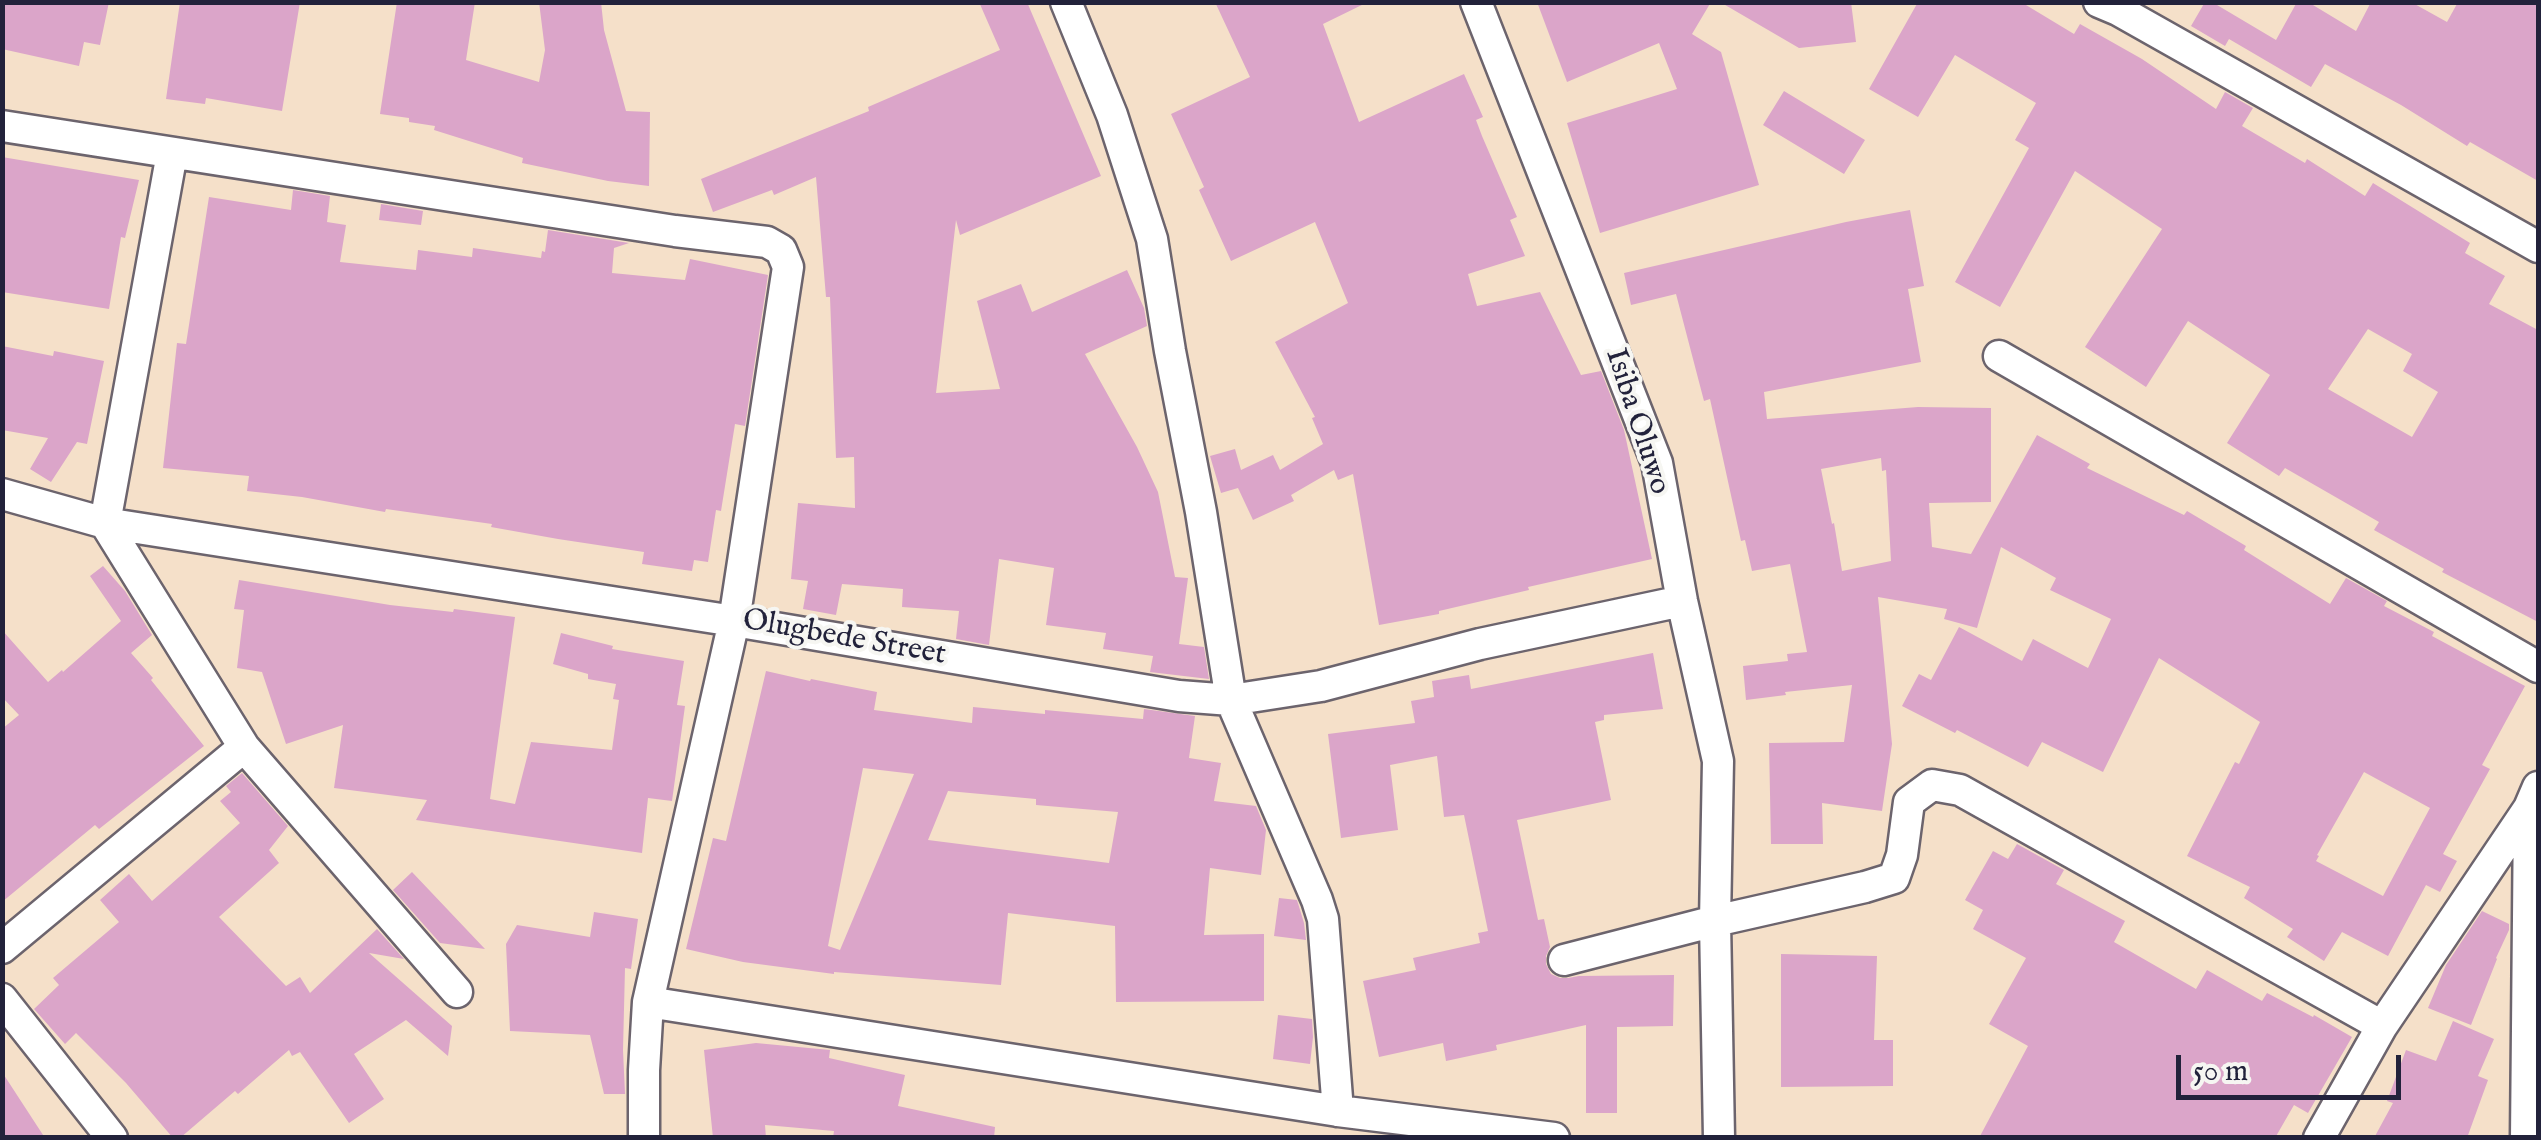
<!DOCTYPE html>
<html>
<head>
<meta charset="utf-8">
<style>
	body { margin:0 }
	#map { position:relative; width:2541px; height:1140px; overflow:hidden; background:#f5e0c9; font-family:"IM FELL English",serif }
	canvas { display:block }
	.frame { position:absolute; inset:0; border:5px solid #22223b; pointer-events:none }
	.scale { position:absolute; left:2176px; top:1055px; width:225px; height:45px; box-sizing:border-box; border:5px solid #22223b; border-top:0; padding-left:12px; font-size:30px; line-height:35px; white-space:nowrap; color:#22223b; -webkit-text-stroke:8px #f6f6f2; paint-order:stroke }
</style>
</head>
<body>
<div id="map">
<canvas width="2541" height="1140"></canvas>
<div class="frame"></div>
<div class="scale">50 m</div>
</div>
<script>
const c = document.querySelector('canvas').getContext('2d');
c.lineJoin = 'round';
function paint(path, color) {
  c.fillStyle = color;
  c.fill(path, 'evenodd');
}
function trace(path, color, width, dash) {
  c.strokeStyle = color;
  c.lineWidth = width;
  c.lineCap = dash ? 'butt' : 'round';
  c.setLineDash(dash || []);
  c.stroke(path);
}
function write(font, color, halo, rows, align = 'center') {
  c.font = font + ' "IM FELL English",serif';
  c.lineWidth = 8;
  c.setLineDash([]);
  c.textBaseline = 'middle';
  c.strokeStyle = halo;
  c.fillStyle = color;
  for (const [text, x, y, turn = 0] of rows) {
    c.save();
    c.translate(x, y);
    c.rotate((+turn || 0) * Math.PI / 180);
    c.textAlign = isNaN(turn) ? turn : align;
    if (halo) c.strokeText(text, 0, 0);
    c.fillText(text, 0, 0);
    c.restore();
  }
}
paint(new Path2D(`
	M2,2H109L100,45L84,42L79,66L2,49Z
	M180,2H300L282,111L206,98L205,104L166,99Z
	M397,2H475L466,60L539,82L545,50L539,2H601L604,30L626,111L650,112L649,186L608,181L522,163L523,158L434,130L435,126L409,122V118L380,114Z
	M979,2H1027L1101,176L960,235L956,220L936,393L1000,389L977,301L1021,284L1032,312L1127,270L1144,308L1147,326L1085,354L1137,447L1158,492L1175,577L1188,578L1179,644L1204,647L1209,679L1150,672L1153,656L1103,649L1106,633L1046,625L1054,568L999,559L989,645L956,639L959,611L902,607L903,589L842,584L836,615L803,609L808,581L791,579L798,503L855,508L854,457L836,458L830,297H826L816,177L774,195L772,190L713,212L701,179L869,111L868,107L1000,50Z
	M1215,2H1368L1323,24L1359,122L1464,74L1483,117L1476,120L1482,136L1517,217L1510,220L1525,256L1468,274L1477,306L1540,292L1581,375L1601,371L1624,430L1652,559L1528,587L1529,590L1439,611V614L1379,625L1353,474L1338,480L1334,470L1291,495L1294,501L1253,520L1238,488L1221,493L1210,456L1235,449L1241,470L1273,455L1280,470L1323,444L1312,418L1315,417L1275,342L1348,303L1315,222L1231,261L1199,190L1204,187L1171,114L1250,77Z
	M1537,2H1711L1692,34L1721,52L1759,185L1600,233L1567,123L1677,89L1659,43L1567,82Z
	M1720,2H1851L1856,42L1799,48Z
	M1918,2H2021L2074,34L2080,24L2142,59L2216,109L2225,92L2253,108L2242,126L2305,163L2307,159L2365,196L2373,183L2470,243L2465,253L2505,276L2489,304L2538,330V622L2442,572L2444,569L2374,530L2379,522L2285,468L2279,476L2227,443L2270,375L2188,321L2146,387L2085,347L2162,229L2075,171L2000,307L1955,282L2029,148L2015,140L2036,103L1955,55L1918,117L1869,89ZM2368,329L2412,354L2403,371L2438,392L2412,437L2328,389Z
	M2205,2H2212L2276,40L2297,2H2308L2356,31L2371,2H2411L2447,22L2458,2H2538V181L2470,142L2467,146L2401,105L2325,64L2311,87L2229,39L2225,46L2191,26Z
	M1784,91L1865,140L1844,174L1763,125Z
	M2,157L139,180L125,238L121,237L109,309L2,292Z
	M293,190L330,196L327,222L346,225L340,262L416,270L418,250L472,257L473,248L541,258L542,251L545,252L548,230L629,243L614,248L612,273L685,280L690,259L768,275L745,426L735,424L721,511L716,510L708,562L694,560L692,571L642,564L644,552L558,539L491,527L492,524L386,509L385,512L302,497L247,491L249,476L163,468L177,343L186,344L209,197L291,210Z
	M381,204L423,211L421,225L379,220Z
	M1910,210L1924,286L1908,289L1921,362L1764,392L1767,419L1918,407L1991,408V502L1929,503L1932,547L1971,554L2037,435L2090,464L2087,468L2184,515L2187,511L2246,546L2244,550L2330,604L2346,578L2387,601L2384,606L2434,632L2432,636L2525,686L2482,765L2490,769L2443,854L2457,861L2440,892L2426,885L2388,956L2342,932L2324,961L2287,937L2293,929L2244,898L2250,887L2187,856L2235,762L2239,764L2260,722L2159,658L2103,772L2042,742L2028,767L1957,730L1955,733L1902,706L1919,674L1931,680L1959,627L2022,661L2033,639L2088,668L2111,619L2050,590L2056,578L2001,547L1977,628L1944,619L1947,609L1878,597L1892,744L1882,811L1822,803L1823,844H1771L1769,743L1844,742L1852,685L1785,692L1786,695L1746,700L1743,666L1788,661L1787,654L1807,652L1790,564L1752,571L1745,540L1741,541L1710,399L1704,401L1676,294L1631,305L1624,273L1846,222ZM1881,458L1882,471L1886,470L1891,561L1842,571L1834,523L1832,524L1821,469ZM2364,772L2430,808L2383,896L2316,861L2319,856L2317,855Z
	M2,346L53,356L54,351L104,361L87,444L77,442L51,482L30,469L48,438L2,430Z
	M103,566L125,591L152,635L131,653L153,678L151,680L204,746L99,829L95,825L2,902V729L19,715L2,697V630L48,682L62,670L63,672L121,621L90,576Z
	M239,580L390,605L453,612L454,609L515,617L490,799L515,804L531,742L612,750L619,700L613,699L616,684L588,679V674L553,664L561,633L613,646L612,649L684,661L677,705L685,706L672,801L648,798L642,853L416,820L427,800L334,788L343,725L286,744L262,672L237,668L244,610L234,609Z
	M1653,653L1663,709L1604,715V720L1595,722L1611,800L1517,820L1538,920L1544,919L1550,947L1546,956V964L1551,974L1560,978H1568L1579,976L1674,975L1673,1026L1617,1027V1113H1586V1025L1496,1045L1497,1050L1446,1061L1443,1043L1379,1057L1363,981L1416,970L1413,958L1480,943L1478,933L1488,931L1464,815L1444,817L1437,756L1390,765L1398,830L1341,838L1328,734L1415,723L1411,701L1434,697L1432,681L1469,675L1471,689Z
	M766,671L810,681L811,679L877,692L874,710L972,723L973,707L1045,714V710L1143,719L1144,709L1195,716L1189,758L1221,763L1214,801L1256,806L1266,830L1261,875L1210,868L1204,935L1264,934V1001L1116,1002L1115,926L1008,913L1001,985L834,972V974L743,962L686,949L713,838L726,841ZM863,768L914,774L840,950L828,946ZM948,791L1036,799V805L1118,812L1109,863L928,840Z
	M242,773L288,826L269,850L279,863L219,917L286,986L300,977L310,993L377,929L404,959L369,953L452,1026L448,1056L406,1020L354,1054L384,1099L349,1123L300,1052L292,1056L289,1050L238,1094L235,1091L180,1138H173L126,1083L76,1033L65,1044L34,1009L59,985L53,978L119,922L100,900L129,874L152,901L240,823L220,801L231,792L226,786Z
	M2017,844L2064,870L2056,884L2125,921L2114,942L2196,989L2207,970L2262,1001L2267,993L2313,1017L2314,1015L2352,1037L2308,1113L2294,1105L2275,1138H1979L2028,1046L1989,1024L2026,958L1973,929L1983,910L1965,900L1993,851L2008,859Z
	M412,872L485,949L440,943L393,890Z
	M1279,898L1297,900L1304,923L1306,940L1274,936Z
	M2482,911L2509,924V930L2496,958L2497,959L2471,1025L2428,1008L2446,965Z
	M594,912L638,919L631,969L625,968L623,1050L625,1094H604L590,1035L510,1031L506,944L517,925L590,937Z
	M1781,954L1877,956L1874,1040H1893V1086L1781,1087Z
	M1278,1015L1312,1019L1313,1037L1310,1064L1273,1059Z
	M2453,1021L2494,1039L2478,1076L2488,1080L2467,1138H2374L2393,1103L2387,1101L2406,1050L2436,1061Z
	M756,1043L830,1050L829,1058L905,1075L898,1106L995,1127L994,1138H833L834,1131L765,1125L766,1138H713L704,1050Z
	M2,1072L45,1138H2Z`), '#dba5c9');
const minor = new Path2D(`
	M1066,2L1112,115L1152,239L1170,351L1201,512L1231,700L1317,900L1323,919L1338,1111
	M1476,2L1657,463L1682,601L1718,761L1715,921L1719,1138
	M2099,2L2118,10L2538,247
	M2,126L675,231L767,242L781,250L788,267L734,621L648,1002L644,1070V1138
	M172,153L105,523L244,747L457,992
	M1999,356L2538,667
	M2,494L105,523L734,621L1179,696L1231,700L1321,686L1480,644L1682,601
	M2,948L244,747
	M1564,960L1715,921L1865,887L1894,878L1902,855L1909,802L1932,785L1960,790L2382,1026
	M2,999L112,1138
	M648,1002L1338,1111L1554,1138
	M2319,1138L2382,1026L2529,808L2538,787
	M2526,1138L2529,808`);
trace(minor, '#6c646d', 35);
trace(minor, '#fff', 30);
write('30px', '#22223b', '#f6f6f2', [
	["Isiba Oluwo",1636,422,72],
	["Olugbede Street",844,639,10]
]);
</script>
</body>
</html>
